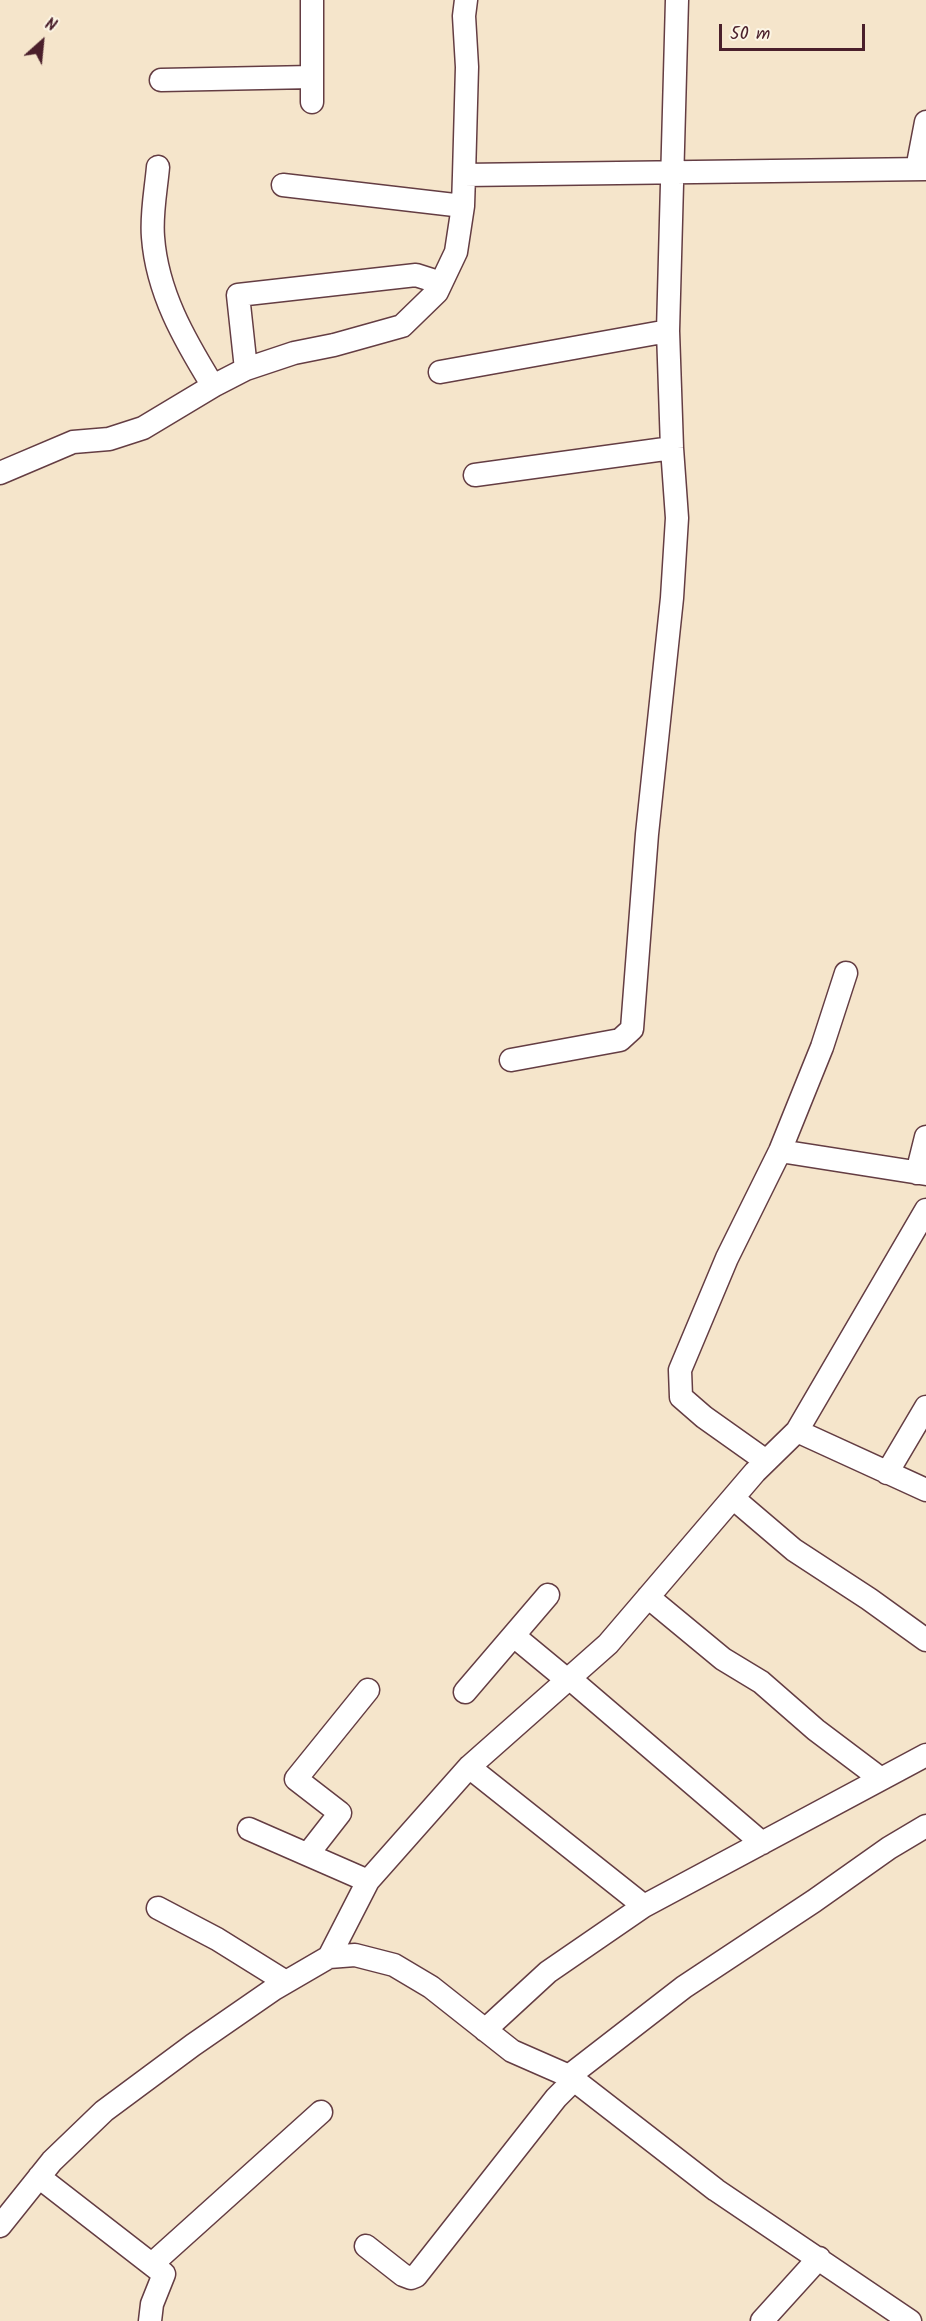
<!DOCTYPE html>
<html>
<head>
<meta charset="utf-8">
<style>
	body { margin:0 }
	#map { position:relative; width:926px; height:2321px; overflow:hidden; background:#f5e5cb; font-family:Kalam,sans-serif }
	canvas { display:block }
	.north { position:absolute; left:12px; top:12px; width:60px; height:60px; -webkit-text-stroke:4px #fcf5e5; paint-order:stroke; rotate:27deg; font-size:16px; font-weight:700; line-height:24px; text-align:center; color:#4a1f2b }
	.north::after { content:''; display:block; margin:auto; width:21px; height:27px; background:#4a1f2b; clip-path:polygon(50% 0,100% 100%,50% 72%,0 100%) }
	.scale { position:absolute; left:719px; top:24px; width:146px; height:27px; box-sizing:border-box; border:3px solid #4a1f2b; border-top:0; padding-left:8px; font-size:18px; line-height:21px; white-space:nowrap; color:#4a1f2b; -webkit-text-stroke:4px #fcf5e5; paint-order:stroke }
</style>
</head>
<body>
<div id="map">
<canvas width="926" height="2321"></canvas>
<div class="north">N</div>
<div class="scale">50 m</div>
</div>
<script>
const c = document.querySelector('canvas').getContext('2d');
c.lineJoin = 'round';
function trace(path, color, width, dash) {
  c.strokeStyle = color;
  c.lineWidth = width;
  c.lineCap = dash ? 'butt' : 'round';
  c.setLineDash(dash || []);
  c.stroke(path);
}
const street = new Path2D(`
	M161,80L312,77
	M312,102V0
	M158,167C156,190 151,214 153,237C157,292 184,339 213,386
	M917,169L926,122
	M464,175L467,67L464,16L466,0
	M283,185L463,206
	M246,369L238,295L416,275L441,283
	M440,372L668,331
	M0,473L73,442L109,439L143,428L213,386L246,369L294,353L334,345L402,326L437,292L456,252L463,206L464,175L926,169
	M475,475L672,448
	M511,1060L620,1040L632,1029L647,834L672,598L677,518L672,448L668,331L677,0
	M780,1151L926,1174
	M917,1173L926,1137
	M797,1431L926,1490
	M766,1461L704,1417L681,1397L680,1370L727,1258L780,1151L822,1047L846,973
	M887,1473L926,1407
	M733,1498L794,1550L869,1599L926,1640
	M648,1597L723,1659L761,1682L816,1730L881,1779
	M514,1636L566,1679
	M568,1677L762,1843
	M465,1692L548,1595
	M469,1767L644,1906
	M249,1829L368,1881
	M308,1854L340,1813L296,1779L368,1690
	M158,1908L217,1939L286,1982
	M329,1957L368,1881L469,1767L608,1644L755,1472L797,1431L926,1210
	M485,2030L548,1972L644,1906L926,1755
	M569,2076L684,1987L814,1901L889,1848L926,1826
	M39,2177L164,2274L152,2304L150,2321
	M0,2226L52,2161L104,2111L193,2045L274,1989L329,1957L355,1955L394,1965L431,1987L512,2051L569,2076L716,2190L910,2321
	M366,2246L403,2275L411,2278L416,2276L556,2098L574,2080
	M152,2264L321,2112
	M762,2321L819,2258`);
trace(street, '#643d43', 25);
trace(street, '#fff', 22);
</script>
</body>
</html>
